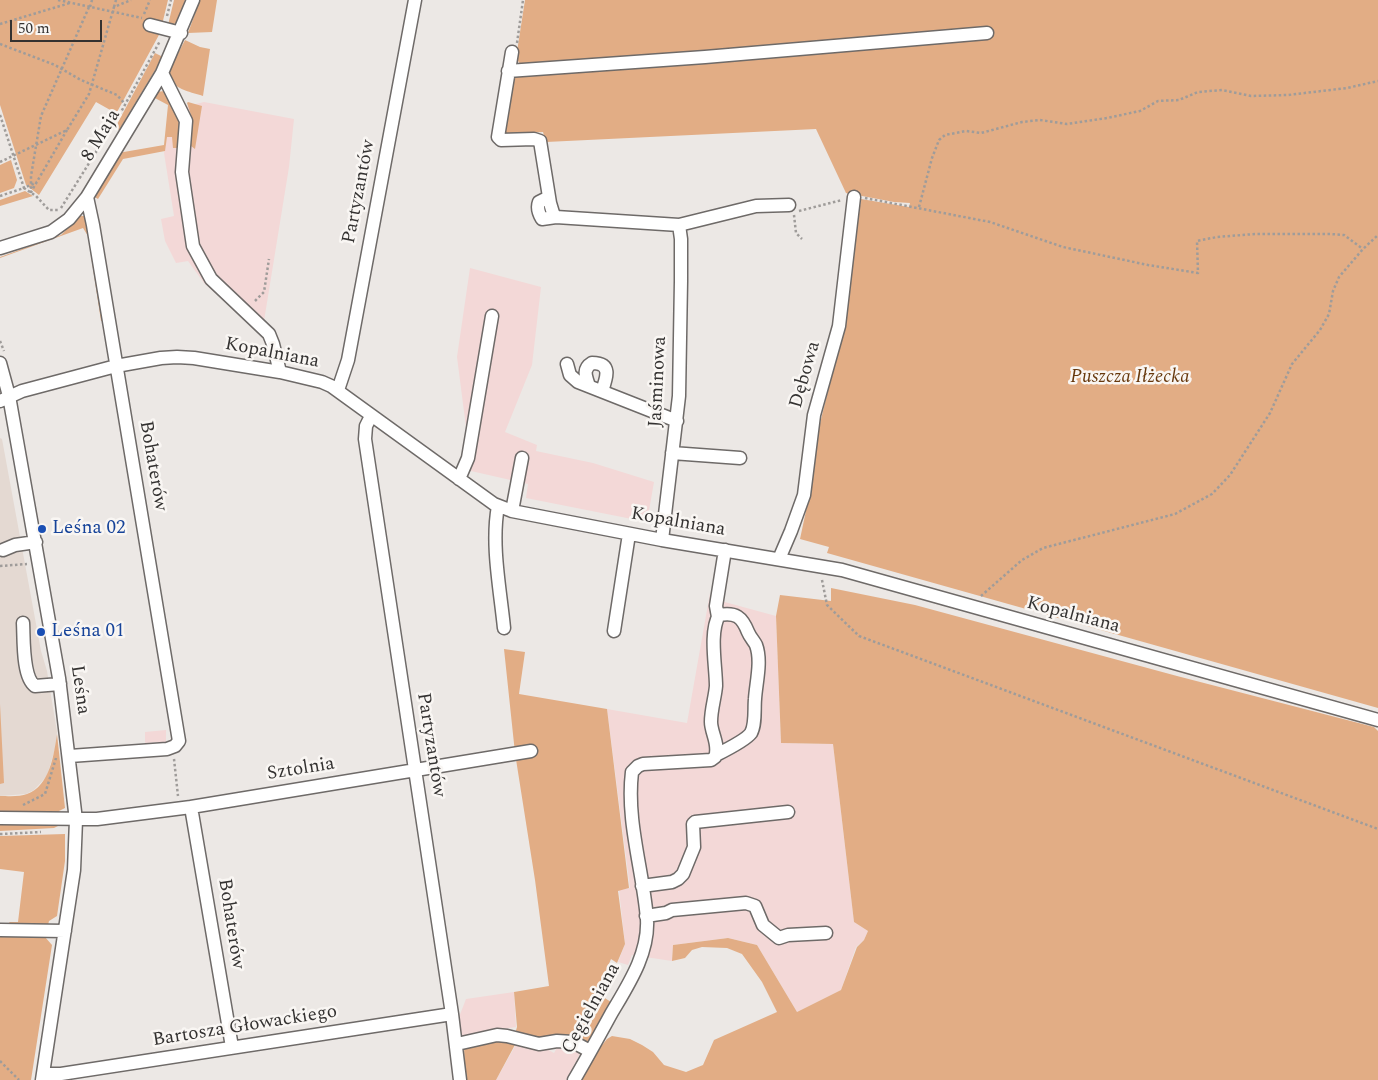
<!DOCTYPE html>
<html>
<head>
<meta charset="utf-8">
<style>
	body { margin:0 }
	#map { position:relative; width:1378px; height:1080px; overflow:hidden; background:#ece8e5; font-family:Spectral,serif }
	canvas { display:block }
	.scale { position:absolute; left:10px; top:20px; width:92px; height:22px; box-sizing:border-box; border:2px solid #343231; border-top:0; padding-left:6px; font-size:15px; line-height:18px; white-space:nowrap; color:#343231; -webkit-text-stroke:4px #f9f6f3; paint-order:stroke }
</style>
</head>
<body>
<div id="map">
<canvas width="1378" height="1080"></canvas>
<div class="scale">50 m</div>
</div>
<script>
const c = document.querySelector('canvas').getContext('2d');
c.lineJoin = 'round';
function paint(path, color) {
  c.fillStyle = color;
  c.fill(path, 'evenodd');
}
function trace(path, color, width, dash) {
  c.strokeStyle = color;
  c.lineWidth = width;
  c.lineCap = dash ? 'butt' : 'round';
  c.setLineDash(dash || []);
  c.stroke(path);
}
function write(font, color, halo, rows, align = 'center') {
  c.font = font + ' Spectral,serif';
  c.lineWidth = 5;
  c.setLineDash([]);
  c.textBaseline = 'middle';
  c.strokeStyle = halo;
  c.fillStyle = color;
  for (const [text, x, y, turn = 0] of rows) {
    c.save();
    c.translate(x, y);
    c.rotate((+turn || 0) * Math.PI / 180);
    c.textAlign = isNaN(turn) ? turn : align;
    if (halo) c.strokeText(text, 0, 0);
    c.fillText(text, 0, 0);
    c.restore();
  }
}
paint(new Path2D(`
	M204,102L294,119L289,167L264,321L260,333L204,283L188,261L176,263L165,241L161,219L174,216L164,153L172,110Z
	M470,268L541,287L532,365L505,432L537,445L536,451L593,463L654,482L647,522L526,498L528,484L471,471L459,464L464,454L467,435L457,357Z
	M710,593V598L776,616L781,743L833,744L854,922L868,931L864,940L856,947L841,990L797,1012L757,945L728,938L673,945L672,961L632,955L628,965L618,962L625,944L619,890L630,888L607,709L687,723Z
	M166,730V742L145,743V732Z
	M514,992L516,1027L461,1036L459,1017L466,999Z
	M518,1041L545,1048L554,1053L559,1044L580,1054L566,1080H496Z`), '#f3d8d7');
paint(new Path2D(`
	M0,438L2,439L41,651L47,671L57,732L55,749L47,776L34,790L26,794L0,796Z`), '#e4d9d2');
paint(new Path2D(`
	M0,0H168L160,33L110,125L106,122L112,111L96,102L39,195L26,185L0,105Z
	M174,0H185L178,23L168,25Z
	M200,0H217L212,32L188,33Z
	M525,0H1378V708L827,553L829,547L800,539L810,492L814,448L836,358L847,299L861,199L909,207L910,203L894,202L846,193L816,129L546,142L543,132L506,134L505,133L513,78L520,74V64L516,58Z
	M185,40L200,47L210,49L203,96C188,91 173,90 168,73Z
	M155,53L163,57L119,130L115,128Z
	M164,91C180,113 181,121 178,148H173L172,137H167L165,151L123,159L98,199L93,196L118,153L164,145L168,105L153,97L157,92Z
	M188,102L202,106L195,149L191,146L190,143L193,121L187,103Z
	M11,160L17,180L14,188L0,193V165Z
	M25,191L33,196L0,206V200Z
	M80,216H84L87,223L103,321H101L88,236L83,228L0,258V257L61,235Z
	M831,588L915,605L1177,676L1374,727L1378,731V1080H582L599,1049L607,1039L612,1036L630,1039L642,1045L653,1052L664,1065L686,1072L703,1065L714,1040L777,1012L762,982L742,954L727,948L702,947L692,950L685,958L672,961L673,945L728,938L757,945L797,1012L841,990L857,947L864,940L868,931L854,922L833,744L781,743L776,616L780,595L831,601Z
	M504,649L525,652L519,694L607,709L629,888L618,891L625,944L617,963L611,959L597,993L611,1002L588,1042L578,1039L547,1040L515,1034L517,1027L514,992L549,986L535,880L515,753Z
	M0,704L4,783L0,784Z
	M57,734L65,808L59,811L58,814L0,812V796C8,796 20,797 27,794C50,786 54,754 57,734Z
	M0,823L60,825L54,828L0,831Z
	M65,834V861L57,916L49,921L48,925H11L9,922H18L24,872L0,869V836Z
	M0,935L45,937L52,945L31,1080H0Z
	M486,1041H517L496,1080H465L464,1046Z`), '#e2ad85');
const minor = new Path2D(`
	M150,25L181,33
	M512,52L498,137L501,140L534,139L540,141L550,203L553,213L556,217L679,225L756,206L789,205
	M508,71L705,57L987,33
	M162,73L186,121L182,172L193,246L211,279L269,334L273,344L280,372
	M549,197L539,202C537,207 539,214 542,219L556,217
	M0,248L51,232L69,219L87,197L162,73L193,0
	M0,363L9,396L59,678L76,820L74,870L42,1080
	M567,364L570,375L578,382L677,421
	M589,386C586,377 582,369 592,363C612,363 607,377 602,391
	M338,390L348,360L415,0
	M0,401L22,391L116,366L161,358L177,357L194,358L280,372L322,382L331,386L494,504L512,511L662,540L842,570L1378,720
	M371,416L366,426L365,439L452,1014L460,1080
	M672,453L740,458
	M459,479L468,458L492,316
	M498,506C491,545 500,588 504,628
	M512,511L522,458
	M662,540L679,396L681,281V239L679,225
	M3,550L15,545L36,542
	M779,559L791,531L804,495L814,415L839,326L854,197
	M718,617L716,606L725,550
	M23,623C24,638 22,677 35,686L60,684
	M614,631L629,534
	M70,756L167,749L175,746L179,741L93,225L87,197
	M191,807L232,1047
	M0,818L97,819L191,807L531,751
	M642,886L672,882L678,879L683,874L694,847L693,824L695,822L788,812
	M646,916L666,913L672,910L746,903L755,906L763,925L779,938L788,935L826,933
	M0,930L65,931
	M457,1044L497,1035L507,1036L539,1044L557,1041L573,1042L590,1051
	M43,1074H61L452,1014
	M574,1080C587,1058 599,1036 611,1014C628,985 649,954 647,919C643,870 626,821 632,772L638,766L643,764L711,760L715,757C720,745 711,733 711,722C711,709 715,698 716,686C716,666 709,633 719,615C736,612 742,617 748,632C750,637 754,641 756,645C762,661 756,683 755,699C754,709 756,724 751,733C746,740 724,751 716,755`);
trace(minor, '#6e6a68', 15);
trace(new Path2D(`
	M58,0L142,18
	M90,7L92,0
	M114,7L116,0
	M144,14L150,0
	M167,16L171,0
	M0,24L70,3
	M517,43L523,0
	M0,44L55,65L81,80L117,95L125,104
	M0,115L24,188L37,182
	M67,130L31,192V176L41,116L89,7
	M0,162L67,130L89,94L114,7L131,0
	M0,196L24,188L36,196L49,210H59
	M865,198L990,222L1063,247L1148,265L1198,273L1197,241L1217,237L1255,234H1330L1344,235L1363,249
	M919,207L932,158L939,140L945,135L966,131L981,133L1022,122L1040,120L1067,124L1107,118L1140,111L1158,101L1179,100L1198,92L1222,90L1251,96L1288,95L1347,88L1378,81
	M61,208L121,112L160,41
	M799,211L842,200
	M794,215L796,233L802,239
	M255,301L264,292L269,259
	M0,341L4,351
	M0,566L27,564
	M822,580L827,605L859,636L1378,829
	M981,596L1022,560L1043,548L1175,514L1212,494L1230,475L1270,413L1292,364L1320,330L1329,314L1333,291L1339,277L1363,249L1378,235
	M174,759L178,796
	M23,805L45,794L56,758
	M0,834L41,832
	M0,1061L19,1080`), '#9f9c9a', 2.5, [2.5, 2.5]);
trace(minor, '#fff', 12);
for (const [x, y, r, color] of [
	[42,529,5,"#1a4fb4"],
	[41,632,5,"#1a4fb4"]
]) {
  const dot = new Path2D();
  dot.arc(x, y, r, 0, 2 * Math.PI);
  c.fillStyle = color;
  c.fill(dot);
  trace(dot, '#f9f6f3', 2);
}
write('19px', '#343231', '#f9f6f3', [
	["8 Maja",102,136,-59],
	["Partyzantów",360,192,-79],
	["Kopalniana",272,354,11],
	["Dębowa",806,375,-74],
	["Jaśminowa",659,382,-87],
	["Bohaterów",152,466,80],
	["Kopalniana",678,523,10],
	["Kopalniana",1073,616,15],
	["Leśna",79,690,82],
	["Partyzantów",430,745,81],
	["Sztolnia",301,770,-9],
	["Bohaterów",230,924,81],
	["Cegielniana",592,1009,-61],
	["Bartosza Głowackiego",245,1027,-9]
]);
write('italic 19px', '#67380c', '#f9f6f3', [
	["Puszcza Iłżecka",1130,378]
]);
write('19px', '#164399', '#f9f6f3', [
	["Leśna 02",52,529],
	["Leśna 01",51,632]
], 'left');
</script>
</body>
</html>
